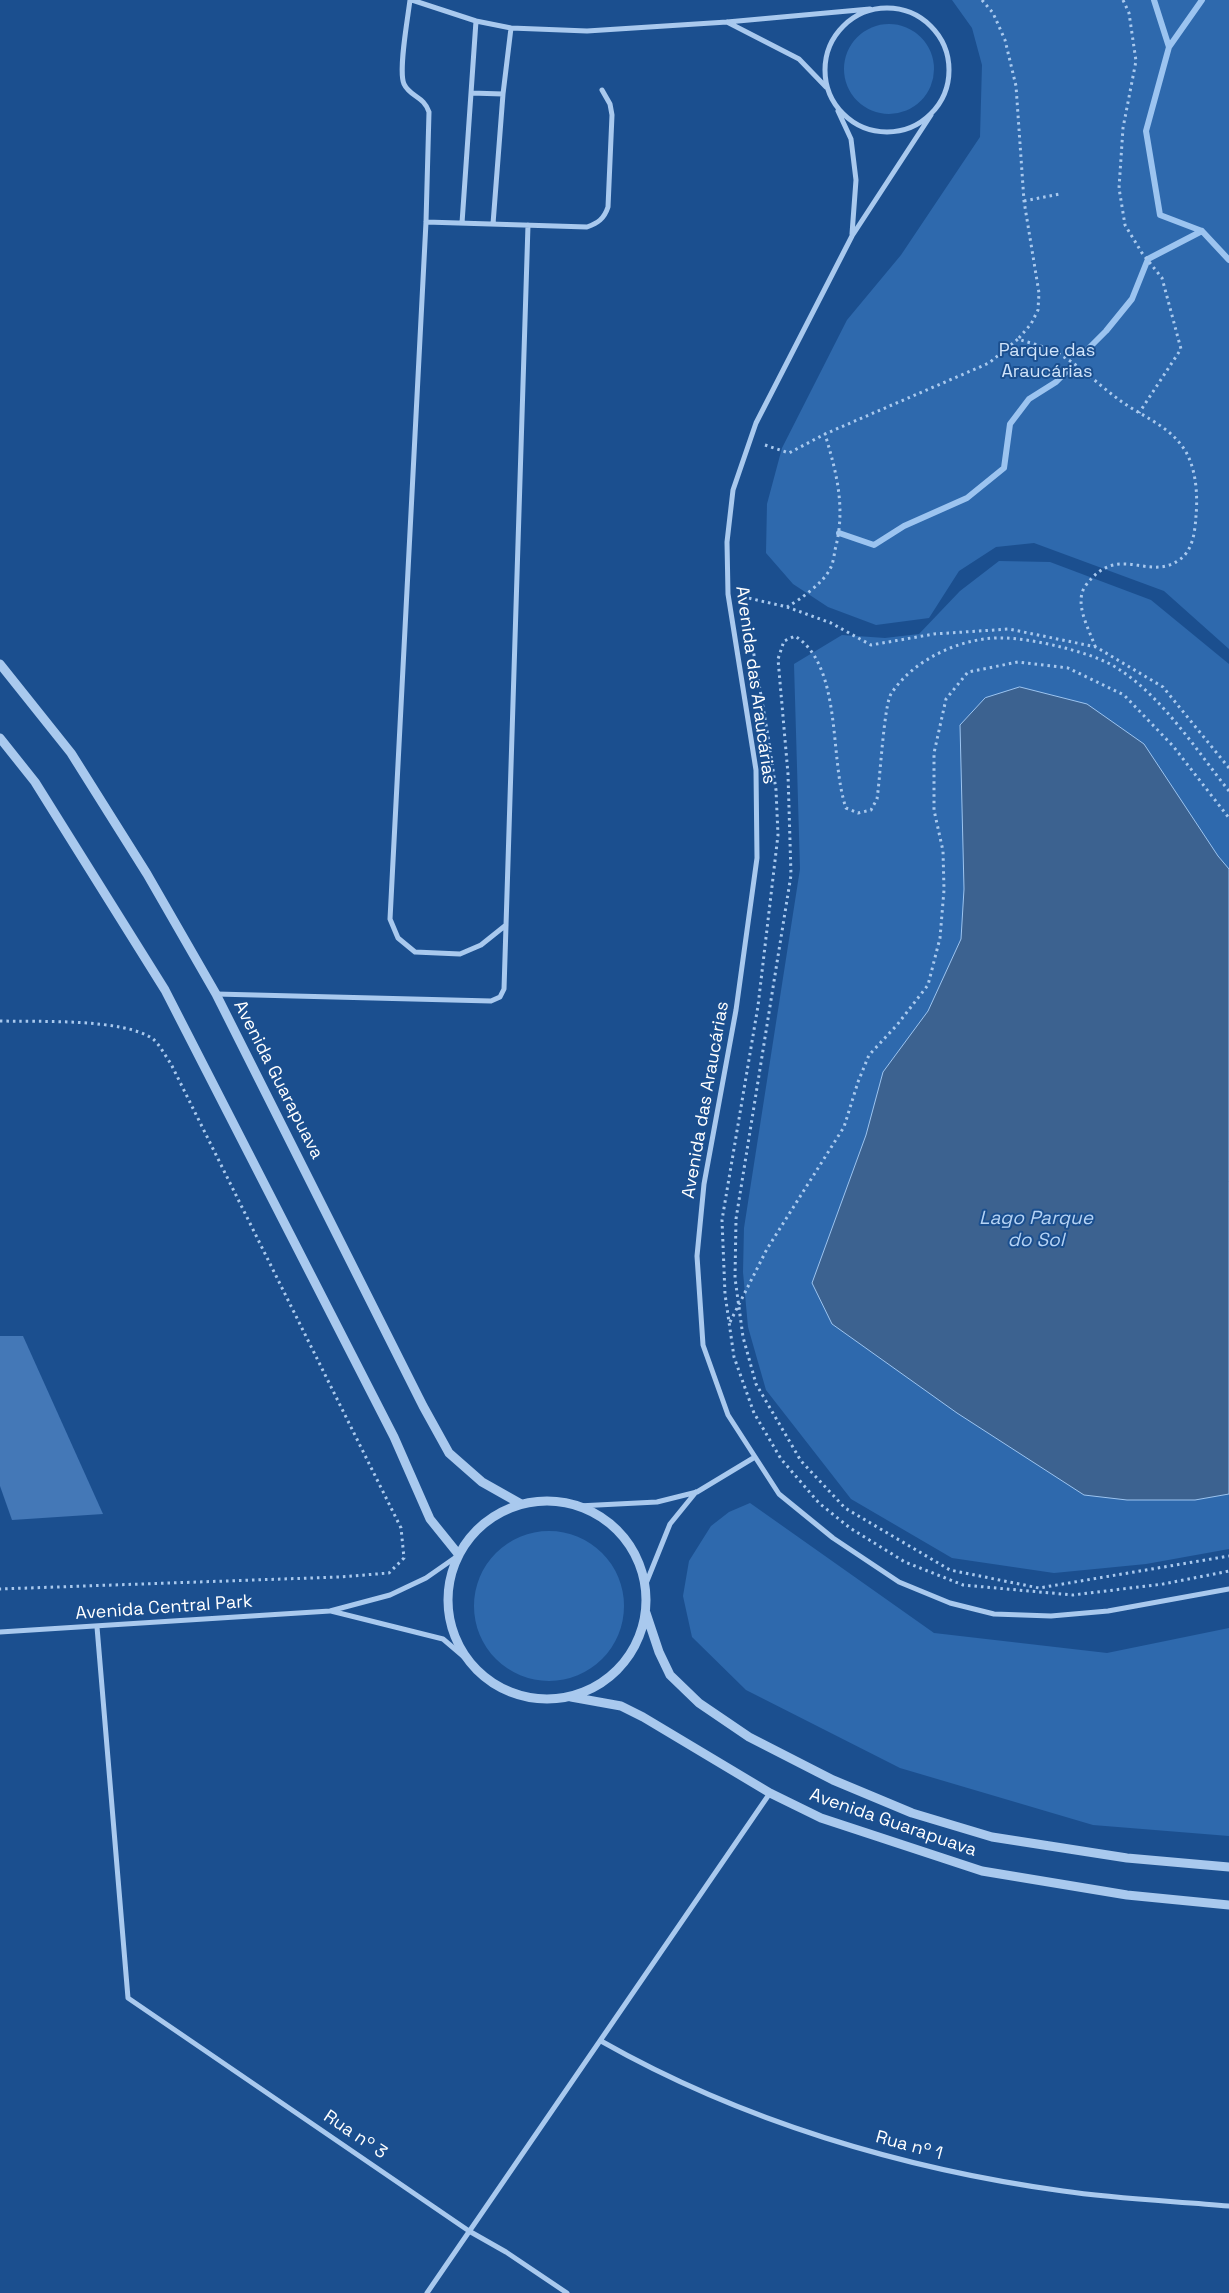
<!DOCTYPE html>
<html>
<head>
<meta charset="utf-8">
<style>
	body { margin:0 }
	canvas { display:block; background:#1b4f8f }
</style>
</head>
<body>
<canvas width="1229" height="2293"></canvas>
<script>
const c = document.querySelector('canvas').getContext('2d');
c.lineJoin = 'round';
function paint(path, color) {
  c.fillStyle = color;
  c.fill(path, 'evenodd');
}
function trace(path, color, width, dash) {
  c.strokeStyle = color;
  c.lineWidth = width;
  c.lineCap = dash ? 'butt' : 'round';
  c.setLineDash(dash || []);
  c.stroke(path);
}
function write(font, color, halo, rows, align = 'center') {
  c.font = font + ' "Space Grotesk",sans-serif';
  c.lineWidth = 4;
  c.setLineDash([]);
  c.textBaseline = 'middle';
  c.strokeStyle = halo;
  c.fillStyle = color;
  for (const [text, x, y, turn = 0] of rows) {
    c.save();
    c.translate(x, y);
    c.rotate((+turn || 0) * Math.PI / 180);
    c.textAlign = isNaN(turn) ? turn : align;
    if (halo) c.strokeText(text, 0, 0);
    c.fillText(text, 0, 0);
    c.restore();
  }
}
paint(new Path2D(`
	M952,0H1229V649L1164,591L1034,543L996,547L959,571L929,618L876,625L828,607L793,584L766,553L767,504L782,448L847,320L901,255L980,137L982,65L972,28Z
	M844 69a45 45 0 1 1 90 0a45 45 0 1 1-90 0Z
	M999,561L1050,562L1151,600L1229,664V1549L1146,1564L1054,1573L952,1558L851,1499L766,1390L748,1327L743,1272L744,1228L800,869L794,664L842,635L885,638L919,634L960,591Z
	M750,1503L934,1633L1107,1653L1229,1628V1836L1093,1825L900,1768L746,1690L692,1637L683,1596L689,1561L711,1526L729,1512Z
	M474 1606a75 75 0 1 1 150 0a75 75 0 1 1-150 0Z`), '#2e69ad');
const water = new Path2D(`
	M1020,687L1087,704L1144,744L1218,856L1229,869V1494L1195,1500H1127L1084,1495L957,1413L832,1324L812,1283L866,1135L883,1072L928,1011L961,939L964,889L960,725L985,698Z`);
paint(water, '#3c6290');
trace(water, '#9cc4f0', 1);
trace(new Path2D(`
	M1154,0L1169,47L1146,131L1160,215L1202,231L1229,260
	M1169,47L1202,0
	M1085,352L1106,331L1132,299L1148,259L1202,231
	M839,533L874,545L904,526L967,498L1004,468L1010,424L1029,399L1056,382L1070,368`), '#9cc4f0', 6);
paint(new Path2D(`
	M0,1336H23L103,1514L12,1520L0,1486Z`), '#4478b7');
trace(new Path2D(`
	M982,0L993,13L1005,40L1016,86L1024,201L1039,293L1038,310L1031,324L1018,339
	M1123,0L1129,13L1136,61L1123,128L1119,188L1125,225L1142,253L1162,278L1181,349L1139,413
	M1024,201L1060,194
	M765,445L789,453L825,434L989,363L1018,339C1032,344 1049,347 1061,355C1081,367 1099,385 1118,399C1139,415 1166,424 1182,446C1196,464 1198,494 1196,516C1195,531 1193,551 1179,560C1148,582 1118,542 1086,585C1073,602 1089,629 1095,646
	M787,607C801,599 823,583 830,569C833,564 834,556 835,550C846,509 837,474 825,434
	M1229,768L1163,687L1096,647L1009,629L934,634L871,645L831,623L787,607L744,597L768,736L776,790L778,835L758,1006L722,1220L725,1294L734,1357L754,1413L781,1459L819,1503L850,1528L905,1562L963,1585L1073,1595L1163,1584L1229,1571
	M1229,791C1197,751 1162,696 1117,668C1101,658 1083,653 1065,648C1046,643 1025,639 1005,638C964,636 913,659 891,694C884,705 880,780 877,799L871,810L858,813L846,808C829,759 843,666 795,636L784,641L778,659L788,774L791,875L736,1219L735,1278L743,1337L756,1384L801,1461L845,1508L950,1570L1039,1588L1229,1556
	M0,1021C37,1022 124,1018 153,1039C160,1045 166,1057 171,1064L401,1528L404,1558L389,1573L339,1577L0,1589
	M730,1322L767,1249L844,1127L858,1082L869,1055L897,1025L928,985L940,938L944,890L943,851L934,810V753L946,699L968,672L1018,662L1068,668L1124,695L1173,746L1229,818`), '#a9c9ee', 3, [2.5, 4]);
trace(new Path2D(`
	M410,0C408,17 398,71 404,84C410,97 424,96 429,112L426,222L390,919L398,938L415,952L460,954L481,945L506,925
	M412,0L476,21L511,28L587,31L727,22L870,9
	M825 70a62 62 0 1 1 124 0a62 62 0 1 1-124 0Z
	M727,22L799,59L826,87
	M471,93L503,94
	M838,111L851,139L856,180L852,234
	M931,115L852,236L756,423L733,490L727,542L728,594L756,770L757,858L736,1010L704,1184L697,1256L703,1345L728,1415L779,1494L833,1538L899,1582L950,1603L994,1614L1051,1616L1108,1611L1229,1589
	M426,222L587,227C598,223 604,219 608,207L612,115L610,104L602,90
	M462,223L476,21
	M493,224L503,94L511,28
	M216,994L491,1001L500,997L504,989L528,225
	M578,1506L657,1502L697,1492L755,1457
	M645,1586L670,1524L696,1492
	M331,1611L443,1639L470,1662
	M97,1627L128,1998L469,2231L506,2252L567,2293
	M0,1632L330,1611L390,1595L426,1578L459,1555
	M601,2041C742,2121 903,2169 1063,2191C1118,2199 1174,2201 1229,2206
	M427,2293L770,1793`), '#a9c9ee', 5);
trace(new Path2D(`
	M0,664L71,753L147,874L216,994L423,1406L449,1453L482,1482L521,1504
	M0,738L35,782L165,990L394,1437L430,1519L459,1555
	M448 1600a99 99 0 1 1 198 0a99 99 0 1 1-198 0Z
	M646,1613L659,1652L670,1675L699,1703L749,1737L833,1780L912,1813L992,1837L1127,1858L1229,1867
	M571,1697L621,1706L643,1717L770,1793L821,1818L982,1871L1127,1895L1229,1905`), '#a9c9ee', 9);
write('18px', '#cfe3fa', '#1b4f8f', [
	["Parque das",1047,351],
	["Araucárias",1047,372]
]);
write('18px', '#fff', '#1b4f8f', [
	["Avenida das Araucárias",755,685,82],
	["Avenida Guarapuava",278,1080,63],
	["Avenida das Araucárias",706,1100,-80],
	["Avenida Central Park",164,1608,-4],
	["Avenida Guarapuava",893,1823,19],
	["Rua nº 3",355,2135,34],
	["Rua nº 1",909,2146,15]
]);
write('italic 19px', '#b5d3f5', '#1b4f8f', [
	["Lago Parque",1036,1219],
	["do Sol",1036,1241]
]);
</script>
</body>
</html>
